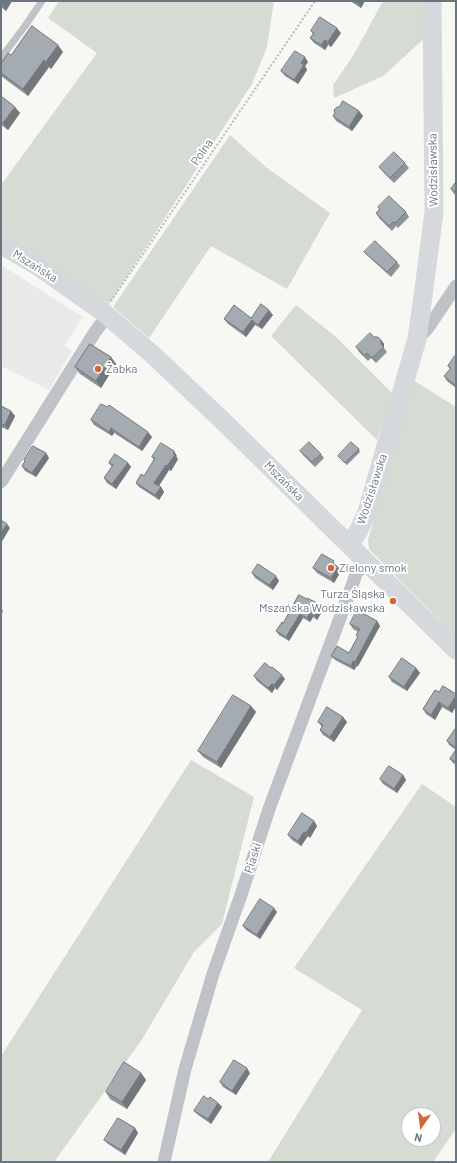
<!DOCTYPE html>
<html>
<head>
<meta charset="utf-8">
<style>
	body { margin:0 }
	#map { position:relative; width:457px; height:1163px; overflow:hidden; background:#f7f7f4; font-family:Barlow,sans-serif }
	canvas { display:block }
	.frame { position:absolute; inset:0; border:2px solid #697682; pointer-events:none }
	.north { position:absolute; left:401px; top:1107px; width:40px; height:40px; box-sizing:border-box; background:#fff; border:1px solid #c3c8cd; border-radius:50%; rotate:194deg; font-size:11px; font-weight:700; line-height:16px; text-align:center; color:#697682 }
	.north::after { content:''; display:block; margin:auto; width:14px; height:18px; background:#d1673b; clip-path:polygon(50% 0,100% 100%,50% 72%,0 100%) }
</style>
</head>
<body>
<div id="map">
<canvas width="457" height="1163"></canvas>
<div class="frame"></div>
<div class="north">N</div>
</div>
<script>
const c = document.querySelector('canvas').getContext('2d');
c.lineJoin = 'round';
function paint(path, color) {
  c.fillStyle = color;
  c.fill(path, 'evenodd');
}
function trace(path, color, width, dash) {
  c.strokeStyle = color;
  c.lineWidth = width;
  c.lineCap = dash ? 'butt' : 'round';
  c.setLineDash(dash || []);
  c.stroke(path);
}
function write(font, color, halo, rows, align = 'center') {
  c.font = font + ' Barlow,sans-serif';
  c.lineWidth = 4;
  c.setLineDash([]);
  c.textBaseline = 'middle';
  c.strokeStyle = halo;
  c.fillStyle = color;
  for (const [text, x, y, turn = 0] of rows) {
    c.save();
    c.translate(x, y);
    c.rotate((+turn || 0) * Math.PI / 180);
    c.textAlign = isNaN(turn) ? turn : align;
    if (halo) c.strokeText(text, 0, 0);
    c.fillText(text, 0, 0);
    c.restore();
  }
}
paint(new Path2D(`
	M1,265L83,317L64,346L72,351L49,390L1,366Z`), '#e8e9e8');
paint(new Path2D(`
	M59,1H274L267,47L252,84L109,304L1,239V185L97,53L48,18Z
	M383,1H427V36L383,76L334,98L333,85L353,56Z
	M230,135L267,168L330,213L287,289L211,246L149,338L113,307Z
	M296,305L336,337L393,394L377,440L271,336Z
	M413,380L456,407V637L369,549L368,540Z
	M191,760L254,797L222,924L194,952L141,1041L54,1162H1V1056Z
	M422,784L456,807V1129L433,1162H268L362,1010L294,968ZM409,1115H433V1139H409Z`), '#d6dbd4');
trace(new Path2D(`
	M111,301L315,1`), '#b7babc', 2, [2, 2]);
trace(new Path2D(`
	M1,58L25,26L42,1`), '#bfc2c6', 7);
trace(new Path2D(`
	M417,339L428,328L456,286
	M1,482L95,332L107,316
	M164,1162L185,1069L213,974L242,892L269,809L353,583L356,574L365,561`), '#bfc2c6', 13);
trace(new Path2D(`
	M1,245L36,265L103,312L152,354L223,421L456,650
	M349,545L359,530L367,512L417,339L425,281L434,212L432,1`), '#d5d9dc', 19);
paint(new Path2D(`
	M1,1H12L6,11L1,7Z
	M350,1H365L361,8Z
	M311,31L341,33L331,47L328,45L325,50L314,43L310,38L313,34Z
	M63,52L51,69L49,67L28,96L1,76V64L11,55Z
	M308,62L305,66L307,70L298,84L285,76L281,71Z
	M1,96L20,113L8,130L1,125Z
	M339,107L359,111L363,116L352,131L336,121L333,116Z
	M405,163L409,168L394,183L383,172L379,167Z
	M456,182V195L454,194L451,189Z
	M378,207L406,212L409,217L398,228L396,226L392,231L379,218L376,213L379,209Z
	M364,252L397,262L400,266L391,277L368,256Z
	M273,315L262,329L255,325L246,337L228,324L224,319L251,318Z
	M374,337L381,340L384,344V348L387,352L376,363L371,358L368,361L359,352L356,347Z
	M111,357L116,364L101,388L80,374L75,367Z
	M456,357V388L447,381L444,376L450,369L448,366Z
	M1,406L11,411L15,416L8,430L1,427Z
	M91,420L152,437L142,451L114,433L112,436L94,425Z
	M359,449L360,452L347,465L338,456Z
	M300,451L321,454L324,458L315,467L303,455Z
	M46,453L49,458L36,477L25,471L22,466L25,461L24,460Z
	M177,456L176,457L178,459L171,471L169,470L159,486L161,487L164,492L159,500L139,487L136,483L144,476L154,460L152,457Z
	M109,463H128L131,467L116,489L107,483L104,478L112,467Z
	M337,566L341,571L334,583L317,573L313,568Z
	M252,573L279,581L273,590L255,578Z
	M299,595L323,610L317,620L313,617L310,622L303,618L289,641L279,635L276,631L283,623Z
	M377,621L380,626L358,666H357L354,670L335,660L331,656L349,653L358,637L356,635L358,632L353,629L350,624Z
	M416,668L420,673L407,691L392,682L389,677Z
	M254,676L285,679L277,690L275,688L272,693L257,681Z
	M439,692L456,694V706L452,713L442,707L435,720L426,714L423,709Z
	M251,706L256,712L221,768L203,757L198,751Z
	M343,717L347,722L334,742L323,735L320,730L322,727L318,722Z
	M456,728V765L453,763L450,759L456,750L449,745L447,741Z
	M403,775L406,780L397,793L383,784L380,779Z
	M314,821L317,826L310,838L308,836L301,846L292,840L288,835Z
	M277,912L260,939L246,930L243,926Z
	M141,1073L146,1080L127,1109L110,1099L106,1092Z
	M250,1073L236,1095L223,1087L220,1082Z
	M208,1099L218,1103L222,1107L211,1124L198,1115L194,1111Z
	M135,1128L138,1133L125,1155L108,1144L104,1140Z`), '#8d9398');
paint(new Path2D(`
	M3,1H12L6,11L1,4Z
	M359,1H365L361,8L357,3Z
	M337,28L341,33L331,47L328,42Z
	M325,40L328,45L325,50L321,45Z
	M58,45L63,52L51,69L46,62Z
	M305,57L308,62L305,66L307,70L298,84L294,80L301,63Z
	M44,60L49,67L28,96L23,89Z
	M15,107L20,113L8,130L3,123Z
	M359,111L363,116L352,131L349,127Z
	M269,310L273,315L262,329L258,325Z
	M252,320L255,325L246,337L243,332Z
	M381,340L384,344V348L381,344Z
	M111,357L116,364L101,388L96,381Z
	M11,411L15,416L8,430L5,425Z
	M111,428L114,433L112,436L109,432Z
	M148,432L152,437L142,451L139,447Z
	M174,451L177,456L176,457L178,459L171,471L167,466Z
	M46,453L49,458L36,477L32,473Z
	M128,463L131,467L116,489L112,484Z
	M166,465L169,470L158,487L154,483Z
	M161,487L164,492L159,500L155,495Z
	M7,524L10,528L1,543V533Z
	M338,567L341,571L334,583L331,578Z
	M276,576L279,581L273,590L269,585Z
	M321,605L323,610L317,620L315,616Z
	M1,608L3,611L1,615Z
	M310,613L313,617L310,622L307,618Z
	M300,614L303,618L289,641L286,637Z
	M377,621L380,626L358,666L355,662Z
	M353,661L357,666L354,670L351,666Z
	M416,668L420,673L407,691L404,687Z
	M282,675L285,679L277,690L274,685Z
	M272,684L275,688L272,693L268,688Z
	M456,696V706L452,713L448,708Z
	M439,702L442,707L435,720L431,715Z
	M251,706L256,712L221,768L217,762Z
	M343,717L347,722L334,742L330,737Z
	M403,775L406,780L397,793L394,789Z
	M314,821L317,826L310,838L306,833Z
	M304,832L308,836L301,846L298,841Z
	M274,908L277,912L260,939L257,935Z
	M247,1068L250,1073L236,1095L232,1091Z
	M141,1073L146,1080L127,1109L122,1102Z
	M218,1103L222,1107L211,1124L208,1119Z
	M135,1128L138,1133L125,1155L121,1150Z`), '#73787c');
const building = new Path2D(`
	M354,1H359L357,3Z
	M320,17L337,28L328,42L325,40L321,45L310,38L314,33L311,31Z
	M32,26L58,45L46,62L44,60L23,89L1,73V64L8,53L11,55Z
	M295,51L305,57L301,63L304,65L294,80L281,71Z
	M1,96L15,107L3,123L1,122Z
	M343,101L359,111L349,127L333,116L335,113L334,110L337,107H339Z
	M394,152L405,163L390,178L379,167Z
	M456,182V193L451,189Z
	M389,196L406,212L395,223L393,222L389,226L376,213L380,209L378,207Z
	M375,241L397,262L387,272L364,252Z
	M261,304L269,310L258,325L252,320L243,332L224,319L234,305L251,318Z
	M370,333L374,337H378L381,340V344L384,347L372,358L367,353L365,356L356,347Z
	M90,344L111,357L96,381L75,367Z
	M455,356L456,357V386L444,376L451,368L448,366Z
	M101,404L107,407L109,405L148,432L139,447L111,428L109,432L91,420Z
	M1,406L11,411L5,425L1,424Z
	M309,442L321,454L312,462L300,451Z
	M351,442L359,449L345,463L338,456Z
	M161,443L174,451L173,453L175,455L167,466L166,465L154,483L161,487L155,495L136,483L141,474L144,476L155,458L152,457Z
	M33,446L46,453L32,473L22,466L25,461L24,460Z
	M115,454L128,463L112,484L104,478L113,465L109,463Z
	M1,520L7,524L1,533Z
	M322,554L334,561L333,563L338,567L331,578L313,568Z
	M258,564L276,576L269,585L252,573Z
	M299,595L307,599V598L321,605L315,616L310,613L307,618L300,614L286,637L276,631L282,622L283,623Z
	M357,610L377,621L355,662L353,661L351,666L331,656L337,646L349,653L358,636L356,635L360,629L350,624Z
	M402,658L416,668L404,687L389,677Z
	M265,663L271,668L272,667L282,675L274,685L272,684L268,688L254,676Z
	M443,686L456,694V696L448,708L439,702L431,715L423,709L435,690L439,692Z
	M233,695L251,706L217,762L198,751Z
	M327,707L343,717L330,737L320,730L323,725L318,722Z
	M456,728V748L447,741Z
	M456,750V762L450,759Z
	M389,766L403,775L394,789L380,779Z
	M302,813L314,821L306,833L304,832L298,841L288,835Z
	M260,899L274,908L257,935L243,926Z
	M234,1060L247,1068L232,1091L220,1082Z
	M124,1062L141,1073L122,1102L106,1092Z
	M204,1096L208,1099L210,1097L218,1103L208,1119L194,1111Z
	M118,1118L135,1128L121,1150L104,1140Z`);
paint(building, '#a4abb1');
trace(building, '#73787c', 1);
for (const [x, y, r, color] of [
	[98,369,4,"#d1673b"],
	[331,568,4,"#d1673b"],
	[393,601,4,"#d1673b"]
]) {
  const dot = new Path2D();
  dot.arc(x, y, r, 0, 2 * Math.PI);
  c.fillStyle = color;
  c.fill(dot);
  trace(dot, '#fff', 1.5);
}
write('12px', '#697682', '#fff', [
	["Polna",202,152,-56],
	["Wodzisławska",433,170,-91],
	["Mszańska",35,266,32],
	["Mszańska",284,481,45],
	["Wodzisławska",372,489,-72],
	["Piaski",253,858,-72]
]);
write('12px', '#697682', '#fff', [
	["Żabka",106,369],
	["Zielony smok",339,568],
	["Turza Śląska",385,594,"right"],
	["Mszańska Wodzisławska",385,608,"right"]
], 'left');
</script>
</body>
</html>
